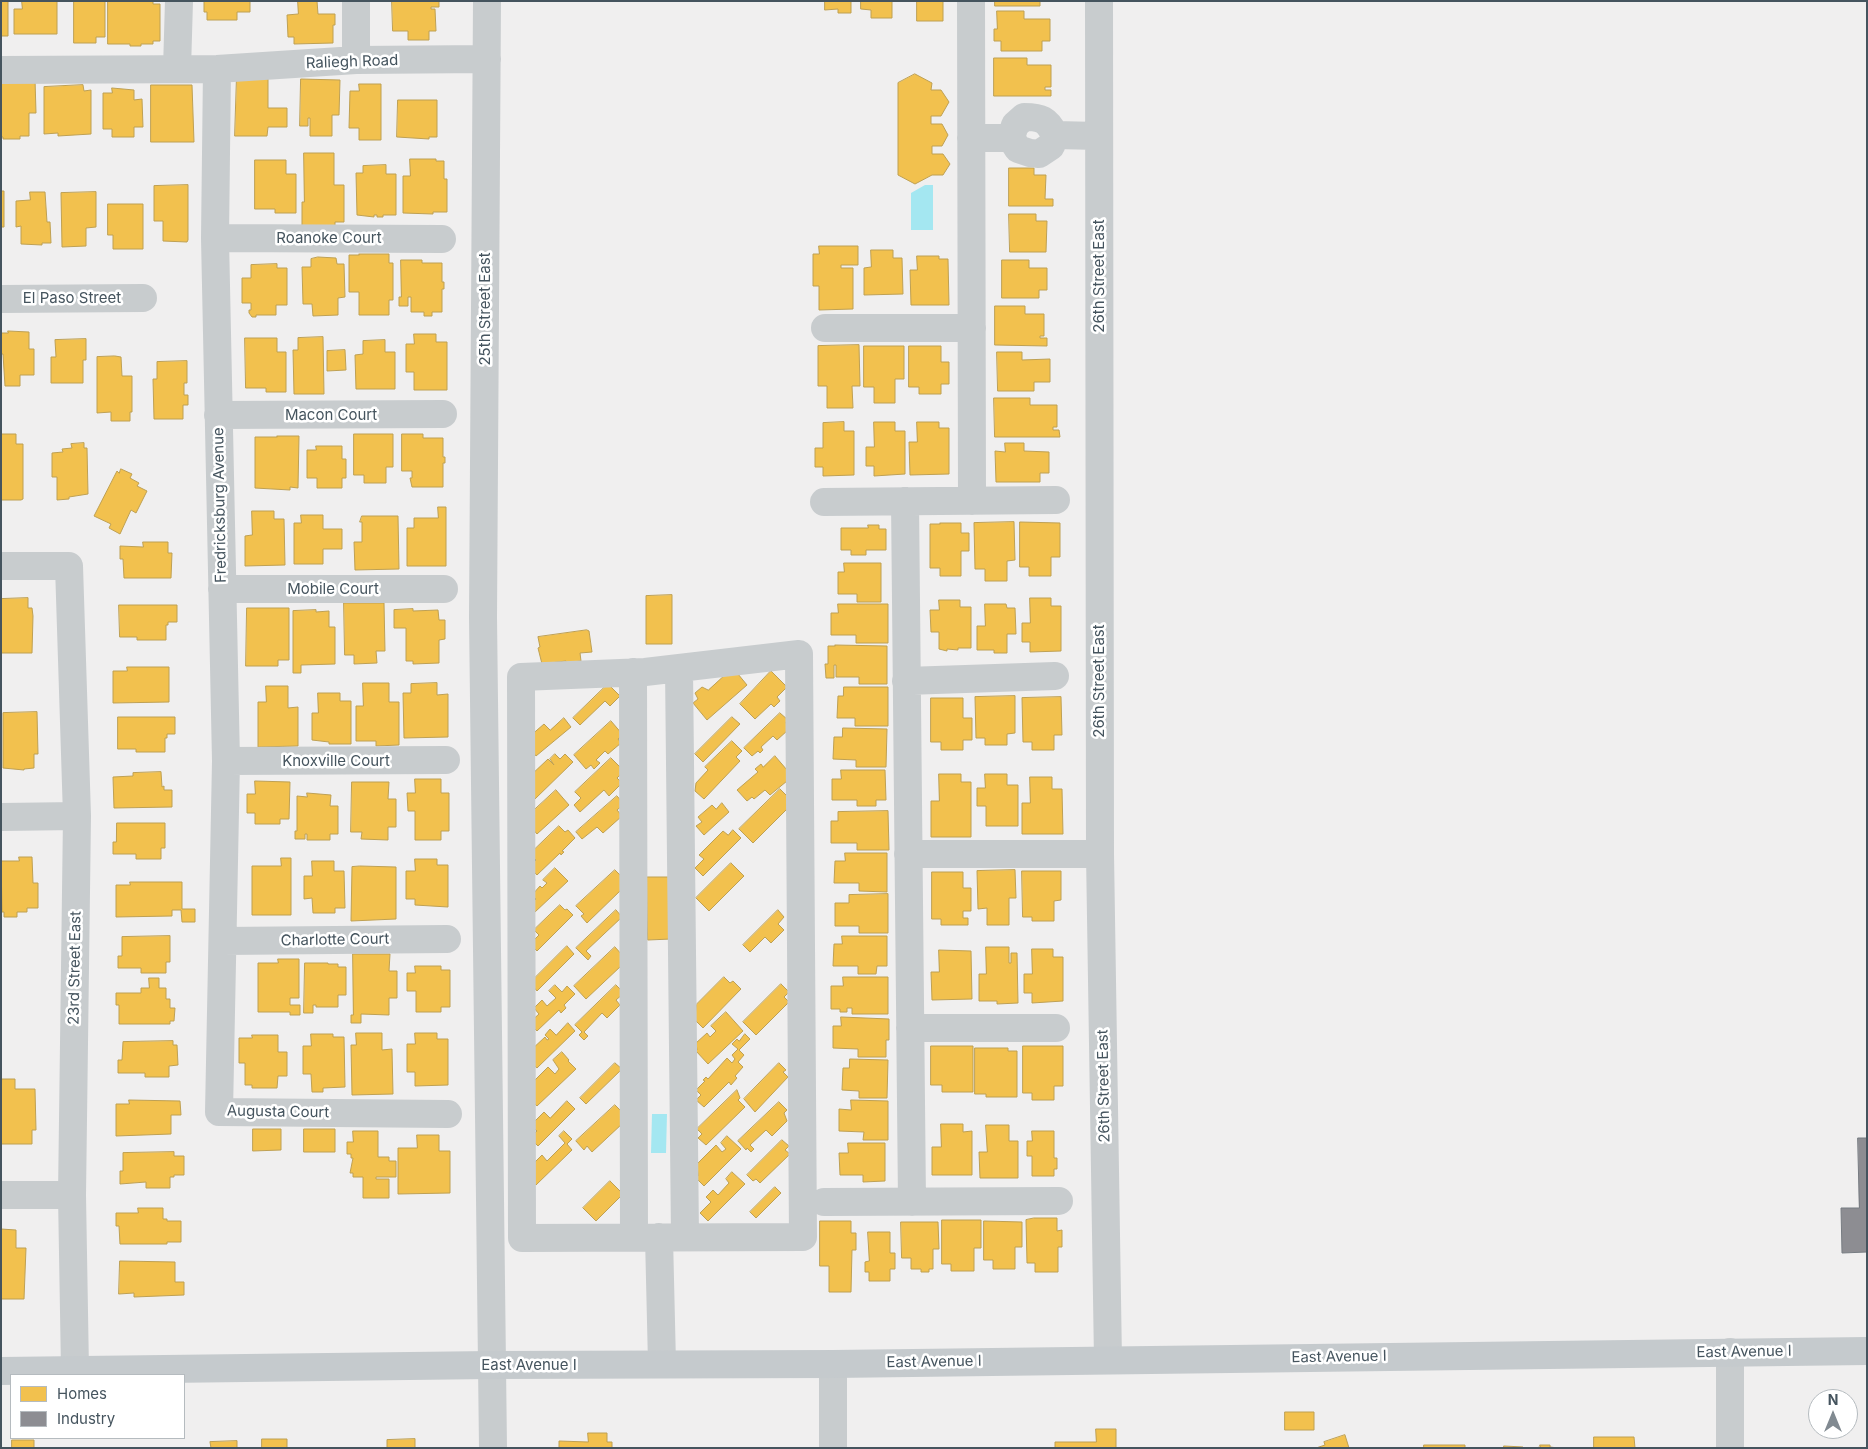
<!DOCTYPE html>
<html>
<head>
<meta charset="utf-8">
<style>
	body { margin:0 }
	#map { position:relative; width:1868px; height:1449px; overflow:hidden; background:#f0efef; font-family:Inter,sans-serif }
	canvas { display:block }
	.frame { position:absolute; inset:0; border:2px solid #45545e; pointer-events:none }
	.legend { position:absolute; left:10px; top:1374px; width:175px; height:65px; box-sizing:border-box; background:#fff; border:1px solid #b5bbbf; margin:0; padding:6px 9px; list-style:none; font-size:15px; color:#45545e }
	.legend li { display:flex; align-items:center; gap:10px; height:25px }
	.legend b { width:25px; border:1px solid #b5bbbf }
	.north { position:absolute; left:1808px; top:1389px; width:50px; height:50px; box-sizing:border-box; background:#fff; border:1px solid #b5bbbf; border-radius:50%; rotate:0deg; font-size:14px; font-weight:700; line-height:20px; text-align:center; color:#45545e }
	.north::after { content:''; display:block; margin:auto; width:18px; height:22px; background:#818a91; clip-path:polygon(50% 0,100% 100%,50% 72%,0 100%) }
</style>
</head>
<body>
<div id="map">
<canvas width="1868" height="1449"></canvas>
<div class="frame"></div>
<ul class="legend">
<li><b style="height:14px;background:#f2c14e"></b>Homes</li>
<li><b style="height:14px;background:#8d8d92"></b>Industry</li>
</ul>
<div class="north">N</div>
</div>
<script>
const c = document.querySelector('canvas').getContext('2d');
c.lineJoin = 'round';
function paint(path, color) {
  c.fillStyle = color;
  c.fill(path, 'evenodd');
}
function trace(path, color, width, dash) {
  c.strokeStyle = color;
  c.lineWidth = width;
  c.lineCap = dash ? 'butt' : 'round';
  c.setLineDash(dash || []);
  c.stroke(path);
}
function write(font, color, halo, rows, align = 'center') {
  c.font = font + ' Inter,sans-serif';
  c.lineWidth = 5;
  c.setLineDash([]);
  c.textBaseline = 'middle';
  c.strokeStyle = halo;
  c.fillStyle = color;
  for (const [text, x, y, turn = 0] of rows) {
    c.save();
    c.translate(x, y);
    c.rotate((+turn || 0) * Math.PI / 180);
    c.textAlign = isNaN(turn) ? turn : align;
    if (halo) c.strokeText(text, 0, 0);
    c.fillText(text, 0, 0);
    c.restore();
  }
}
paint(new Path2D(`
	M925,185H933V230H911V193Z
	M652,1114H667L666,1153H651Z`), '#a4e7f1');
const homes = new Path2D(`
	M1,1H8V36H1Z
	M22,1H57V34H14V9H22Z
	M74,1H105V37H96V43H74Z
	M108,1H153V4H160V41H153V44H141V46H130V44H108Z
	M203,1H250V12H237V20H207V12H204V1Z
	M298,1H317L318,14H335V25H333V43L294,44V37H288L287,15L298,14Z
	M392,1H439V7H431V9H435L436,31H429V40H408V31H393Z
	M825,1H851V13H838V9L825,10Z
	M861,1H892V18H871V10L861,9Z
	M917,1H943V21H917Z
	M995,1H1040V6H995Z
	M997,11H1024V19H1050V41H1042V51H1001V41H994V29H997Z
	M994,58H1027V65H1051V87H1045V90H1051V96H994Z
	M237,74L268,75V108H287V127H268L267,136H235Z
	M915,74L932,83L931,90H941L949,102L941,116H931V124H942L948,135L942,146H932V154H943L950,164L943,175H932L915,184L898,175V83Z
	M35,79L36,113H29V136H20V139H3V137H1V80Z
	M301,79L340,80L339,115H332V136H310V118H308V126H300Z
	M359,84H381V140H359V128H349L350,91H359Z
	M83,85L84,91L91,90V134L58,136V133L44,134V87Z
	M151,85H192L194,142H151Z
	M112,88L134,90V100L142,99L143,127H134V137H112V129H103V93H112Z
	M398,100H437V137H429V139L397,137Z
	M304,153H334V185H344V222H335V226H302V202H304Z
	M410,159H436V161H444V179H447V212H433V214L403,213V176H410Z
	M255,160H286V174H296V213H275V209H255Z
	M386,165V174H396V215H383V217H377V215H374V217L357,215L356,173H363V166Z
	M1009,168H1034V175H1046L1045,199H1053V206H1009Z
	M188,185V240L187,242L163,241V221H154V186Z
	M1,191H4V227H1Z
	M30,192H45L47,222H50L51,243H42V245L21,244V226L16,227V201L30,200Z
	M96,192V227L86,228V246L62,247L61,193Z
	M108,204H143V249H113V235H108Z
	M1009,214H1036V221H1047L1046,252H1010Z
	M819,246H858V265H841V268H853V309L819,310V286H813V254H819Z
	M871,250H893V258H902L903,294L864,295V268L871,267Z
	M359,254H389V263H393V300H389V315H359V292H349V255H359Z
	M917,256H939V259H948L949,305H911L910,270H917Z
	M318,257L336,258L337,264H344L345,297L338,298V315L313,316L312,304H303L302,267H311V259Z
	M401,260H422V263H442V282H444V289H442V312H432V316H424V312H411V297H408V306H399V297H401Z
	M1002,260H1029V268H1047V290H1039V298H1002Z
	M277,264V268H287V305H276V315H256V317H252L249,313V310H251V303H242V278H251V265Z
	M995,306H1025V314H1044V336H1040V338H1047V346L995,345Z
	M8,331L29,332V349H34V375H20V386H5L3,354H1V333H8Z
	M414,334H436V342H447V390H414V372H406V344H414Z
	M323,337L324,394H294L293,350H298V338Z
	M245,338H277V352H286V392H266V388H246Z
	M86,339V360H83V383H51V357H56L55,340Z
	M385,340V352H395V389H356L355,355L363,354V341Z
	M859,345L860,386H852L853,408H827V386H818V346Z
	M864,346H904V379H895V403H874V387H864Z
	M909,346H941V362H949V384H941V394H919V387H909Z
	M345,350L346,370L327,371V351Z
	M997,352H1022V360L1050,359V382H1034V391H998Z
	M115,356L121,357L122,376H132V412H130V421H111V412L97,413V357Z
	M187,361V383H184V395H188V405H183V419H154L153,379H157V362Z
	M994,398H1030V405H1057V427H1053V430H1059L1060,437H995Z
	M844,422V431H854V475L823,476V467H815V448H823V423Z
	M874,422H895V431H905V474L874,476V466H866V447H874Z
	M917,422H939V428H949V474L910,475L909,442H917Z
	M1,434H16V444H23V499L21,500H1Z
	M354,434H393V467H386V483H364V475H354Z
	M402,434H423V438H443V457H445V463H443V487H412L410,478H412V471H402Z
	M277,436H299L298,488L290,487V490L255,488V437H277Z
	M84,443V448H87L88,494L69,497V499L57,500V477H52V453L63,452L62,449L72,448L71,444Z
	M1005,443H1024V451L1049,452V473H1040V482H996L995,451L1005,452Z
	M316,446H342V459H346V478H342V488H317V478H307V450H316Z
	M121,469L132,474L130,478L139,483L137,486L147,491L136,513L131,510L120,534L109,528L111,524L94,516L117,471L119,473Z
	M438,507H446V566H407V528H414V518H438Z
	M252,511H274V519H284L285,565L245,566V536L252,535Z
	M301,515H323V529H342V549H323V564H294V523H301Z
	M362,516H398L399,569L355,570L354,542H362V522H360Z
	M1014,522L1015,560L1007,561V581H985V569H975L974,523Z
	M1020,522L1060,523V557H1051V576H1029V567H1020Z
	M940,523H961V533H969V551H961V576H940V568H930V524H940Z
	M868,525H879V529H886V550H866V555H851V550H841V528H868Z
	M143,542H168V553H172L171,578H124L123,559H120V546L143,547Z
	M844,563H881V602H857V594H838V572H844Z
	M672,595V644H646V596Z
	M28,598V608H32L33,616L32,653H1V599Z
	M1030,598H1051V606H1061V651L1030,652V642H1022V623H1030Z
	M939,600H960V607H971V648H958V650L947,649V651L939,649V632H931L930,610H939Z
	M344,603H384L385,651H376L377,663L354,664V655H345Z
	M838,604H888V643H856V635H831V613H838Z
	M985,604H1006L1007,608H1015L1016,634H1007V653H994V650H977V626H985Z
	M119,605H177V622H168V625H166V640H137V637H120Z
	M247,608H289V660H278V666H246Z
	M413,609V611L438,610L439,620H445V639L439,640V663L413,664V661H406V628H394V610Z
	M316,610V612L329,611V627H335V664L301,665V673H293V611Z
	M587,630L589,631L592,652L580,653L581,661L566,663V661L542,664L538,648L540,647L538,637Z
	M835,645L887,646V684H859V677H836V665H834V678H826L825,664H828V646H835Z
	M127,667H169V702L113,703V671H127Z
	M733,668L747,685L707,720L693,703L698,699L695,693L702,687L708,690Z
	M771,671L787,687L777,697L780,701L774,707L771,704L755,719L740,704Z
	M363,683H389V702H399V745L376,746V741H356V706H363Z
	M437,683V695L448,694V737L404,738L403,693H411V684Z
	M608,684L620,696L610,706L605,701L580,725L573,718Z
	M266,686H288V708L298,707V746L258,747V702H266Z
	M844,687H888V726H855V718H837L838,696H843Z
	M318,693H340V701H351V744H329V742L312,740V713H318Z
	M1015,696V733L1007,734V745H985V738H976L975,697Z
	M1061,697L1062,735H1054V750H1032V742H1023L1022,698Z
	M931,698H963V718H972V740H963V750H941V742H931Z
	M37,712L38,754H34V768L24,769V770L3,768V713Z
	M780,713L788,720L786,722L788,730L777,740L773,736L761,747L763,750L760,753L758,751L752,756L744,748Z
	M118,717H175V734H167V738H165V752H136V749H118Z
	M732,717L740,724L703,762L695,754Z
	M564,718L571,727L536,756L529,747V737L544,724L550,730Z
	M611,721L623,735L618,739L621,743L608,754L605,751L596,760L600,763L594,769L591,765L586,769L574,755Z
	M843,728L887,729L886,767H856V760L833,759L834,737H842Z
	M732,741L742,751L736,757L740,761L704,799L695,791L696,783L708,770L705,767Z
	M555,754L560,759L565,754L573,762L535,799L529,777L548,759L554,765L550,759Z
	M775,756L787,770V781L770,795L765,790L754,799L752,797L747,801L737,790L758,772L755,769L761,764L763,767Z
	M611,758L624,771L617,778L622,783L609,796L604,790L580,812L574,805L581,798L575,792Z
	M841,770H885L886,800H876V806H857V800H832V779H841Z
	M161,772L162,787L164,786V790H172V807L114,808L113,777L133,776V773Z
	M939,774H961V782H971V837H931V801H939Z
	M985,774H1007V785H1018V826H986V806H977V788H985Z
	M1030,777H1052V789H1062L1063,834H1022V803H1030Z
	M415,779H441V793H449V831H441V840H415V811H408L407,793H415Z
	M255,781L290,782L289,819H280V824H255V813H247V794H255Z
	M352,782H389L388,799H396V827H388V840L361,839L362,832H351Z
	M780,789L788,797V808L753,843L739,829Z
	M556,790L569,805L537,834L530,826L535,821L529,815Z
	M307,793L331,795L330,806H338V834H330V840H307V834H305V839H295V831H297V796L307,797Z
	M617,796L624,804L617,810L622,816L603,833L597,827L582,839L576,832Z
	M722,803L729,812L704,835L696,826L702,822L698,817L712,805L716,809Z
	M888,811L889,850H857V843H831V821H838V812Z
	M117,823H165V848H161V859H136V854H113V842H116Z
	M559,826L565,832L568,830L575,838L562,851L564,852L561,855L560,853L537,875L529,867L536,860L530,854Z
	M733,830L741,838L703,876L695,868L704,859L699,855L723,831L728,835Z
	M845,853H887V892L859,891V883H834L835,861H845Z
	M19,857H32L33,883H38V908H27V912H17V917H4V912H2L1,861H19Z
	M281,858H291V915H252V866H281Z
	M415,859H437V865H448V907L415,905V899H406V871H415Z
	M312,861H334V871H344L345,908H335V913H313L312,898L304,899V876H312Z
	M731,863L744,876L709,911L696,898Z
	M360,866L396,867V919L351,921L352,867Z
	M555,868L568,881L535,912L529,906L536,899L532,895L540,886L542,888L547,883L543,880Z
	M615,870L623,878L621,890L587,923L581,916L584,914L576,906Z
	M1015,870L1016,898H1009V925H987V908L978,909L977,871Z
	M1022,871H1061V900L1054,901V921H1032V917H1023Z
	M932,872H963V888H971V911H963V918H968V925H941V919H932Z
	M647,877H670L671,939L648,940Z
	M130,882H182V909H195V922H182L181,910H172V916L116,917V885H130Z
	M888,894V933H859V926H835V903H849V895Z
	M560,905L565,910L567,909L573,915L537,951L530,944L539,935L534,930Z
	M616,910L622,917L586,951L591,956L588,960L576,948Z
	M778,910L784,917L778,924L784,930L771,943L765,937L750,952L743,945Z
	M170,936V962H166V973H141V968H118V956H122V937Z
	M842,936H887V966H877L876,974H858V966H833L834,944H842Z
	M567,946L574,954L537,991L530,983Z
	M615,947L623,956L621,966L586,999L574,986Z
	M986,947H1009V963H1011V953H1017L1018,1003L997,1004V1001H979V974H986Z
	M1032,949H1053V957H1063V1001L1032,1003V993H1024V974H1032Z
	M939,950L971,951L972,999L932,1000L931,972H939Z
	M353,954H390L389,971H397V998H389V1015L361,1014V1023H351V1015H353Z
	M278,959H299V998H290V1005H300V1015H290V1012H258V963H278Z
	M305,963H328V964H338V967H346V995H338V1007H316V1005H313V1013H304Z
	M415,966H441V970H450V1007H441V1012H416V991H407V973H415Z
	M724,977L730,983L733,981L741,989L703,1028L695,1020L696,1005Z
	M843,977H888V1014H852V1008H847V1012H840V1009H831V986H843Z
	M149,978H159V988H166V999H170V1008H175L174,1021H170V1024H119V1005H116V993H141V988H149Z
	M781,984L789,992L784,997L789,1002L756,1035L743,1022Z
	M555,985L562,992L567,986L575,994L564,1005L566,1008L561,1013L559,1010L537,1031L529,1023L539,1014L534,1008L542,1000L547,1006L556,998L549,991Z
	M616,985L624,993L616,1000L620,1005L607,1018L602,1013L584,1032L588,1036L584,1040L579,1035L582,1032L575,1025Z
	M726,1012L743,1031L708,1064L696,1051L697,1050L696,1043L707,1033L710,1037L716,1031L711,1026Z
	M841,1017L889,1019V1040H886V1057H858V1049L833,1048V1026H841Z
	M568,1023L575,1031L537,1068L529,1061L530,1051L545,1037L547,1040L549,1039L545,1035L550,1029L556,1035Z
	M356,1033H382V1050L392,1049L393,1094L352,1095L351,1045H356Z
	M415,1033H437V1039H448V1085L415,1086V1072H407V1044H415Z
	M311,1034H333V1037H344L345,1087L323,1088V1092H312L311,1074H303V1046H311Z
	M745,1034L750,1039L739,1050L744,1055L738,1062L743,1067L735,1076L737,1078L731,1085L729,1082L704,1107L696,1100L701,1095L696,1090L705,1081L703,1080L706,1077L708,1079L727,1058L732,1063L735,1059L732,1055L738,1049L732,1044L737,1039L739,1041Z
	M252,1035H278V1052H287V1076H278L277,1088H252V1085H245V1063H239V1038H252Z
	M173,1041V1045H177L178,1065L169,1066V1077H145V1073H118V1060H122L123,1042Z
	M931,1046H973V1092H942V1085H931Z
	M1023,1046H1063V1086H1054V1100H1032V1093H1023Z
	M975,1048H1008V1051H1017V1097H986V1094H975Z
	M562,1052L569,1060L568,1061L576,1069L537,1106L529,1098L528,1087L548,1067L555,1074L559,1069L553,1060Z
	M850,1059L888,1060L887,1098H859V1091L842,1090L843,1068H849Z
	M615,1063L622,1069L586,1104L580,1098Z
	M779,1063L786,1070L783,1072L788,1077L755,1112L744,1099Z
	M2,1079H15V1089H35L36,1130H32V1144H1Z
	M737,1090L740,1098L738,1100L745,1107L706,1145L698,1138L702,1134L697,1129Z
	M129,1100L180,1101L181,1115H171V1134L116,1136V1104H129Z
	M851,1100L888,1101V1140H863L864,1132L839,1131V1109L851,1110Z
	M567,1101L575,1109L538,1146L530,1138L537,1131L531,1125L544,1112L550,1118Z
	M779,1102L787,1110L784,1113L787,1121L772,1136L766,1130L750,1145L754,1149L751,1152L747,1148L746,1150L738,1141Z
	M615,1105L623,1113V1123L592,1152L587,1146L584,1150L576,1141Z
	M941,1124H963V1132L972,1131V1175H932V1147H941Z
	M986,1125H1009V1141H1018V1178H980L979,1152H987Z
	M253,1129H281V1150L253,1151Z
	M304,1129H335V1152H304Z
	M353,1131H378V1157H389V1161H396V1177H376V1179H389V1198H363V1177H353V1173H350L353,1158H351V1154H347V1142H353Z
	M564,1131L572,1139L567,1144L572,1150L536,1185L529,1178L530,1167L542,1155L547,1161L565,1143L559,1136Z
	M1032,1131H1054V1158H1057V1169H1054V1176H1032V1156H1027V1141H1032Z
	M417,1135H439V1151H450V1193L398,1194V1148H417Z
	M727,1136L741,1149L704,1186L696,1178L698,1176L697,1164L716,1145L722,1152L726,1149L721,1143Z
	M782,1140L789,1146L785,1150L790,1154L760,1183L756,1179L753,1181L747,1175Z
	M848,1143H885V1181L863,1182V1175H840L839,1153H848Z
	M174,1152V1156H184V1175H174V1177H170V1188H146V1182L120,1184V1171H123V1153Z
	M732,1172L745,1184L708,1221L700,1213L711,1202L706,1197L713,1190L718,1195L729,1183L726,1179Z
	M610,1181L623,1194L596,1221L583,1208Z
	M775,1187L781,1193L756,1218L750,1212Z
	M138,1208H163V1219H167V1221H181V1242H167V1244H120L119,1226H116V1213H138Z
	M1034,1218H1057V1231L1062,1230V1247H1058V1272H1035V1263H1027L1026,1220Z
	M942,1220H981V1248H974V1271H951V1264H942Z
	M820,1221H851V1233H856V1250H852L851,1292H829V1266H820Z
	M984,1221L1022,1222V1247H1015V1269H993V1260H984Z
	M901,1222H938L939,1249H933V1269H929V1272H921V1269H911V1258H902Z
	M1,1229L16,1230V1248H26L24,1299H1Z
	M868,1232H890V1253H895V1269H890V1281H869V1272H865V1262L869,1261Z
	M120,1261L175,1262V1282H184V1295L134,1297V1293L119,1294Z
	M1285,1412H1314V1430H1285Z
	M1096,1429H1116V1448H1055V1442H1096Z
	M588,1433H607V1442H612V1448H559V1441L588,1442Z
	M1345,1435L1349,1448H1316L1325,1445L1324,1442Z
	M1594,1437H1634L1635,1448H1594Z
	M262,1439H287V1448H262Z
	M415,1439V1448H425H387V1440Z
	M12,1440H34V1448H12Z
	M237,1441V1448H211L210,1442Z
	M1424,1445H1465V1448H1424Z
	M1540,1445H1550V1447L1558,1448H1535L1540,1447Z
	M1504,1446L1523,1447V1448H1504Z`);
paint(homes, '#f2c14e');
trace(homes, '#bea053', 1);
const industry = new Path2D(`
	M1858,1138H1867V1252L1842,1253L1841,1208H1859Z`);
paint(industry, '#8d8d92');
trace(industry, '#777c82', 1);
trace(new Path2D(`
	M487,1L483,617L493,1448
	M971,1L972,501
	M1099,1L1100,854L1108,1360
	M356,60V1
	M177,69L179,1
	M217,69L215,238L226,761L219,1112L448,1114
	M1,70L217,69L356,60L487,59
	M1055,135L1099,136
	M971,138H1011L1015,125L1024,117C1041,117 1047,119 1055,135L1051,146L1039,154L1030,153L1018,149L1011,138
	M215,238L442,239
	M1,299L143,298
	M825,328H972
	M218,415L443,414
	M905,501L912,1202
	M824,502L1056,500
	M1,566H69L77,816L72,1195L75,1370
	M222,589H444
	M799,654L803,1237L522,1238L521,677L645,672Z
	M679,668L685,1237
	M633,672L634,1237
	M906,681L1055,676
	M226,761L446,760
	M1,817L77,816
	M908,854H1100
	M223,941L447,939
	M910,1028H1056
	M1,1195H72
	M824,1202L1059,1201
	M659,1237L662,1364
	M1730,1352V1448
	M833,1364V1448`), '#c8ccce', 28);
trace(new Path2D(`
	M1,1371L491,1365L833,1364L1867,1351`), '#c5cacd', 28);
write('15px', '#45545e', '#fff', [
	["Raliegh Road",352,62,-2],
	["Roanoke Court",329,238],
	["26th Street East",1099,276,-90],
	["El Paso Street",72,298],
	["25th Street East",485,309,-90],
	["Macon Court",331,415],
	["Fredricksburg Avenue",220,505,-91],
	["Mobile Court",333,589],
	["26th Street East",1099,681,-90],
	["Knoxville Court",336,761],
	["Charlotte Court",335,940,-1],
	["23rd Street East",75,968,-89],
	["26th Street East",1104,1086,-91],
	["Augusta Court",278,1112,1],
	["East Avenue I",1744,1352,-1],
	["East Avenue I",1339,1357,-1],
	["East Avenue I",934,1362,-1],
	["East Avenue I",529,1365]
]);
</script>
</body>
</html>
